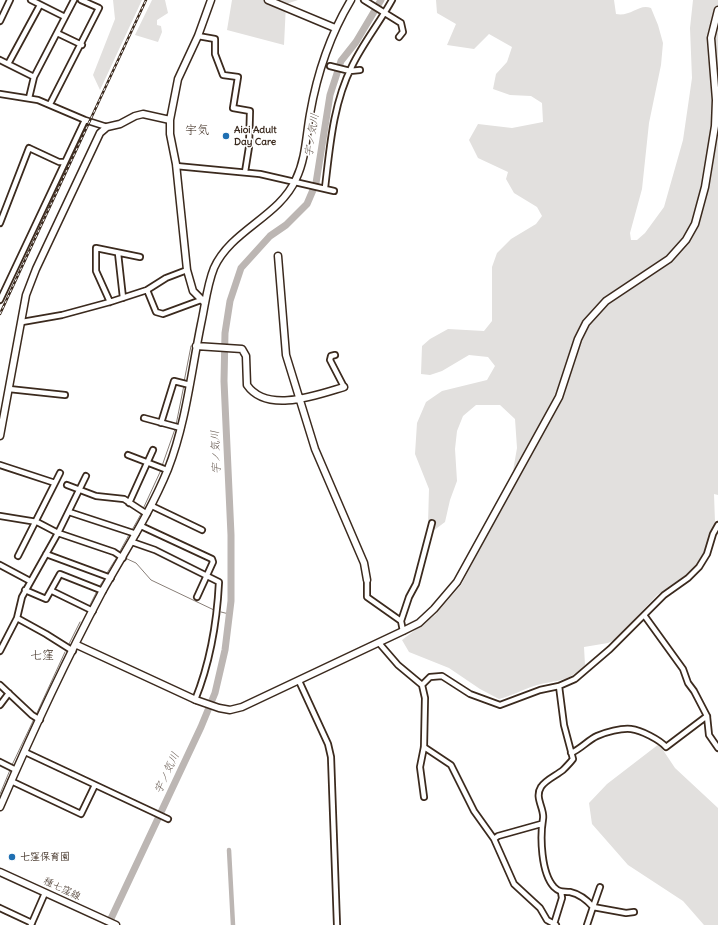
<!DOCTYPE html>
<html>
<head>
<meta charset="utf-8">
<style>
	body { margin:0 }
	canvas { display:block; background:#fff }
</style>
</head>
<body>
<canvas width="718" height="925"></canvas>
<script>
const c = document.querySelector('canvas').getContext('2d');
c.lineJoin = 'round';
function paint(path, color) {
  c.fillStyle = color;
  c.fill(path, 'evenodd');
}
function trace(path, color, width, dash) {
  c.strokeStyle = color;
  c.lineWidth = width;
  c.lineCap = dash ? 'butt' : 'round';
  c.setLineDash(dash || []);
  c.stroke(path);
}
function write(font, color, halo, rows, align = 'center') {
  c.font = font + ' Delius,"Klee One",sans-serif';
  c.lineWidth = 3;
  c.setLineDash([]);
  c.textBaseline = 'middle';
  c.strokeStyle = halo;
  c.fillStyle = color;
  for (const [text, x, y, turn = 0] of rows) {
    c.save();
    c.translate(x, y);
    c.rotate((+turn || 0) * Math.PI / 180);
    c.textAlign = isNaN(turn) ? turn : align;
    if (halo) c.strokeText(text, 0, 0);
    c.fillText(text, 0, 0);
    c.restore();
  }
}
paint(new Path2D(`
	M113,0H142L100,90L93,75L115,19Z
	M152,0H165L168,13L157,20V25L161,26L162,32L158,42L135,35Z
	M232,0H298L286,4L284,45L227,30Z
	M436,0H614L616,14C631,17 639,3 651,8L658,25L663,43L661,65L649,123L642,189L630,233L631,240H637L645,233L664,207L683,140L692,78L690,28L693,0H718V495L714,494L715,522L706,551L697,564L687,574L657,595L616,639L608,643L584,647L585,665C566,684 557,679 534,686C522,690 511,696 499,699L480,689L449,668L409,652L402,640L435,615L461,585L509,494L517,448L515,419L500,405H476L463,416L457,431L455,449L457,481L450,500L445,522L433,531L428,524L429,489L415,454L417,423L426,402L442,391L487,380L495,366L488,357L469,355L442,371L430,375L421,374L422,346L430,339L448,329L484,331L492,321V267L497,253L511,239L536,224L542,216L537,207L514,193L506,179L508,172L478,158L469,140L478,124L512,128L543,122L542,103L531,96L510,95L493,89L496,74L507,62L512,47L489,34L474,49L447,45L456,24L437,13Z
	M659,744L675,768L718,808V925H704L683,901L628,865L592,824L589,803L607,784Z`), '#e2e0de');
trace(new Path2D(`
	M184,382L191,346
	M176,425L184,385
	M162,466L175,429
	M143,509L161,470
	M132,530L141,514
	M119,553L130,533
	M125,558L136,563L151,580L214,610
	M107,573L117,557
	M99,587L105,578
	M90,605L97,591
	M221,612L229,614
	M68,646L80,622
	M36,715L65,652
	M12,765L34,719
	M0,794L10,770`), '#887e77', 1);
trace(new Path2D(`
	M229,850L233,925`), '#bcb6b3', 4.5);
trace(new Path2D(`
	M108,925L201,727L215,693L225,650L231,601V535L224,381L225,333L230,301L241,268L270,236L286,225L307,204L316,183L330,95L341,61L356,42L381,0`), '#bcb6b3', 7);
const street = new Path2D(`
	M31,0L65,17
	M364,0L401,23L403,32L399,37
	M0,21L10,0
	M57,33L82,45
	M198,36L215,39V54L223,75L238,77L233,108L250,111L249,147L245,172
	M0,60L34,77
	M8,64L40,5
	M330,66L350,71L360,70
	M0,94L38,100L85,120L107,127
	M29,98L34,77L74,0
	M50,104L99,8L81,0
	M176,166L260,174L334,191
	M325,188C330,146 333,104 352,66C363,43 380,22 392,0
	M0,223L29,148L59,162H64
	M118,253L123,298
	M147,290L156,312L163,314L201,300
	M0,300L85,120
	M110,302L96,271V248L140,257
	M22,322L62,315L110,302L147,290L166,278L187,270
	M335,355L331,356L330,360L344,387
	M9,389L65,395
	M144,418L181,428
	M161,423L174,381L190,385
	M128,455L167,470
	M0,465L55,483L18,556
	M55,483L60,473
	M67,485L96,496L124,499L147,514
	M129,503L153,450
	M152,506L202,530
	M69,512L136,534
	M0,516L37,522L58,533L114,552L123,558
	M141,526L212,559L213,562L197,597
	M132,542L155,550L219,582C217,622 210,663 195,700
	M46,554L111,578
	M0,565L30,581
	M367,580V597L401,621L403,631
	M25,590L46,599L60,574L103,591
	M52,591L93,611
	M644,615L683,669L688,683L694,691L707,716L709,735L718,748
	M17,618L46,634L73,651
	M401,621L409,597L416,584L432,523
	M379,643L398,665L422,685L425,698L424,747L420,767L424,797
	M0,651L17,618L22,597L58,533L86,476
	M299,681L328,744L331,757L337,925
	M0,685L32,715L40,720
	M422,685L430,677L442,676L470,694L500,705L540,690L559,686
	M0,705L9,693
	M424,747L451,765L474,811L494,839
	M25,752L168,819
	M571,753C581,749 588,740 597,736C606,732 621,728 631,729C641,730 660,740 666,747L707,716
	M0,762L16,770
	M11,781L81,814L95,785
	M541,824L498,836L494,839L514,884L540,908L547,920L556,925
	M600,887L593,907L626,913L634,912
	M0,908L32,923
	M554,924L562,898L561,892
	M31,925L45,893
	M587,925L593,907C587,900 579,894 570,892C563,891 560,893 554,887C541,873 540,837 543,819C545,809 534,798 541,787C545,780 557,775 563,770C566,767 570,763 573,759L564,725L559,686L575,679L610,649L664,595L688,578L699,567L707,554L713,534L718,525`);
const secondary = new Path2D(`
	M268,0L335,28
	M278,256L286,355L315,449L364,563L367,580
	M205,303L193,291L187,270L176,164L170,134V120L178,79L198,36L211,0
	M196,346L242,349L246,356L247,385C267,414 317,395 344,387
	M0,436L26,295L36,269L100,133L107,127L120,124L135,116L143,114L170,120
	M77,645L196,700L219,708L230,710L242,707L403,631L419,623L434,609L457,582L559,397L578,339L586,323L606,301L669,259L686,240L695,224L705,187L715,126L716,100L711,38L718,10
	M0,807C31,735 65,662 102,592C125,551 150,513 168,469C186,423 191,373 201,324C205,306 207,285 214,268C231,230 279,217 296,179C306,158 306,136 310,114C317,74 330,35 351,0
	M0,872L116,925`);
trace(street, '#3b2a1e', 8);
trace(secondary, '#3b2a1e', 9);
trace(street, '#fff', 4.5);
trace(secondary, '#fff', 6);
const rail = new Path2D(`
	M0,314L146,0`);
trace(rail, '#3b2a1e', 2.5);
trace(rail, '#fff', 1, [3]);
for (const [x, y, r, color] of [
	[226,136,4,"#1f6fb2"],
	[12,857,4,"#1f6fb2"]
]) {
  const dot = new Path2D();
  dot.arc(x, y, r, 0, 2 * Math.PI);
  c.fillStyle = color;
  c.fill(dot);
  trace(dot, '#fff', 1.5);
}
write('bold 10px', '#3b2a1e', '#fff', [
	["Aioi Adult",234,130],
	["Day Care",234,142],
	["七窪保育園",20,857]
], 'left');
write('10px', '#3b2a1e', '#fff', [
	["種七窪線",62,889,25]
]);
write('italic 11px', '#685b52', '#fff', [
	["宇ノ気川",312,135,-81],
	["宇ノ気川",216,452,-92],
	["宇ノ気川",167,773,-65]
]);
write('12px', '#3b2a1e', '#fff', [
	["宇気",197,131],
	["七窪",42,656]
]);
</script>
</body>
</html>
